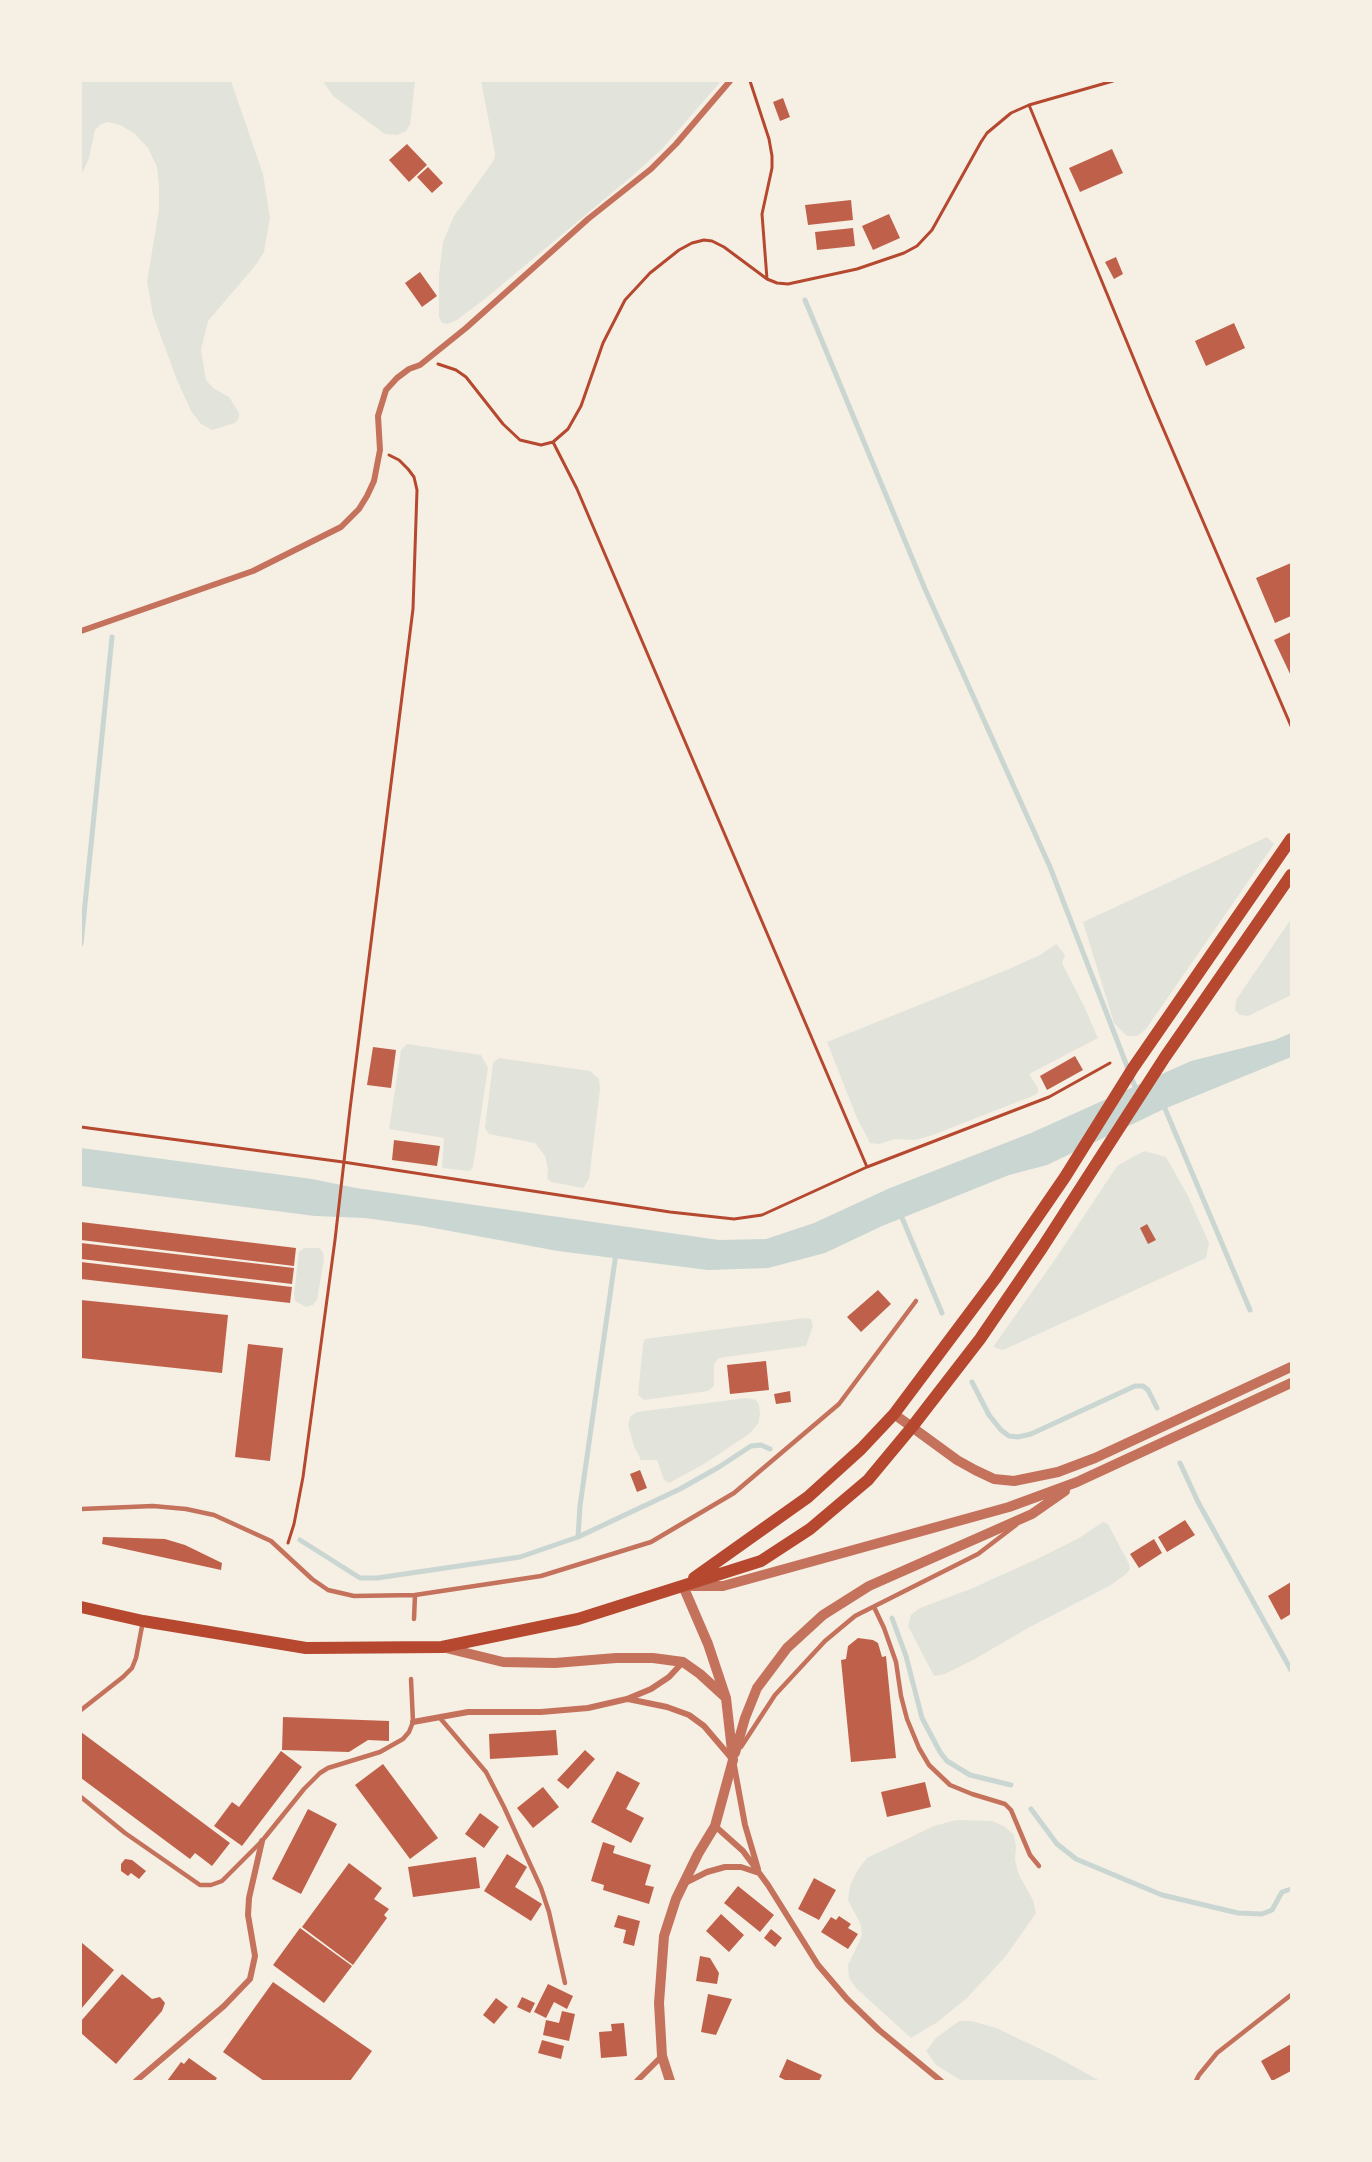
<!DOCTYPE html>
<html>
<head>
<meta charset="utf-8">
<style>
  body { margin:0 }
  #map { position:relative; width:1372px; height:2162px; overflow:hidden; background:#f6efe4; font-family:Commissioner,sans-serif }
  canvas { display:block }
  .frame { position:absolute; inset:0; border:82px solid #f6efe4; pointer-events:none }
</style>
</head>
<body>
<div id="map">
<canvas width="1372" height="2162"></canvas>
<div class="frame"></div>
</div>
<script>
const c = document.querySelector('canvas').getContext('2d');
c.lineJoin = 'round';
function fillPath(path, color) { c.fillStyle = color; c.fill(path, 'evenodd'); }
const toPath = rows => new Path2D(rows.map(r => 'M' + r).join(''));
function strokePath(path, color, width, dash) { c.strokeStyle = color; c.lineWidth = width; c.lineCap = dash ? 'butt' : 'round'; c.setLineDash(dash || []); c.stroke(path); }
fillPath(toPath([
  [81,81,231,81,263,174,270,218,264,252,255,266,208,321,201,350,206,380,213,388,229,397,239,413,239,418,235,423,212,430,201,424,191,411,177,380,153,315,147,282,159,209,159,186,157,167,148,148,135,134,122,126,109,122,101,124,95,130,89,158,81,176],
  [323,81,415,81,410,125,406,131,397,135,385,134,333,96],
  [481,81,721,81,662,149,631,177,486,298,457,320,448,324,442,323,439,317,439,275,443,242,454,216,494,160,495,153],
  [1267,837,1274,844,1146,1029,1137,1036,1127,1036,1114,1023,1083,922],
  [1291,919,1291,995,1248,1016,1240,1015,1235,1010,1236,1000],
  [1056,944,1065,955,1062,963,1085,1008,1098,1038,1029,1074,1038,1088,1038,1092,1035,1095,930,1136,915,1140,895,1139,879,1144,870,1143,857,1118,827,1042,1009,969,1040,955],
  [407,1044,481,1055,488,1068,473,1167,469,1171,442,1168,444,1138,389,1129,401,1050],
  [499,1058,590,1071,599,1079,600,1089,589,1179,583,1188,551,1182,547,1178,548,1169,545,1156,535,1143,489,1134,485,1128,493,1063],
  [1144,1151,1166,1157,1188,1196,1209,1243,1206,1258,1003,1350,993,1347,1056,1258,1117,1166],
  [304,1248,319,1248,323,1252,324,1259,317,1300,313,1305,306,1307,295,1301,294,1294,299,1252],
  [804,1318,811,1319,813,1326,806,1346,719,1358,714,1364,714,1386,708,1391,644,1400,638,1395,643,1344,645,1339],
  [747,1398,756,1400,759,1405,760,1414,758,1424,749,1434,704,1464,669,1483,664,1480,657,1460,641,1460,634,1446,628,1425,630,1417,637,1412],
  [1103,1522,1108,1524,1129,1564,1130,1569,1126,1574,1111,1585,1030,1627,973,1660,945,1674,934,1676,908,1626,911,1615,920,1608,973,1588,1039,1558,1079,1538],
  [956,1820,992,1821,1004,1826,1014,1835,1016,1847,1015,1860,1019,1875,1033,1900,1036,1913,1006,1956,966,1999,936,2023,911,2038,856,1988,849,1978,848,1965,862,1936,861,1925,848,1900,850,1886,857,1871,867,1858,934,1826],
  [959,2021,972,2021,996,2028,1055,2056,1100,2081,962,2081,936,2065,926,2051,936,2038]
]), '#e2e4dc');
fillPath(toPath([
  [1291,1033,1291,1057,1164,1109,1047,1165,1009,1175,882,1226,825,1253,768,1268,708,1270,558,1251,423,1226,365,1218,315,1216,81,1186,81,1148,312,1179,356,1188,719,1240,766,1239,814,1223,890,1188,1031,1133,1191,1061,1275,1040]
]), '#c9d6d2');
strokePath(toPath([
  [805,300,925,589,1050,867,1137,1092],
  [81,944,112,637],
  [1163,1104,1250,1310],
  [900,1213,942,1313],
  [972,1382,989,1415,1001,1430,1009,1436,1018,1437,1031,1434,1135,1386,1143,1386,1148,1390,1157,1408],
  [1180,1463,1198,1502,1291,1670],
  [578,1537,680,1489,719,1467,751,1446,761,1445,770,1449],
  [300,1540,360,1578,377,1578,520,1557,578,1537,580,1506,616,1253],
  [892,1618,906,1656,922,1718,940,1752,947,1761,970,1775,1011,1785],
  [1031,1809,1057,1844,1076,1859,1162,1895,1238,1913,1262,1914,1272,1910,1282,1892,1291,1889]
]), '#c9d6d2', 5);
fillPath(toPath([
  [783,98,790,117,780,121,773,102],
  [407,144,427,165,409,182,389,160],
  [1112,149,1123,173,1080,192,1069,168],
  [428,167,443,183,432,193,417,177],
  [851,200,853,220,808,225,805,205],
  [889,214,900,238,873,250,862,226],
  [853,228,855,246,817,250,815,232],
  [1116,257,1123,274,1114,279,1105,262],
  [420,272,437,296,422,307,405,283],
  [1234,323,1245,348,1206,366,1195,341],
  [1291,563,1291,616,1275,623,1256,578],
  [1291,632,1291,676,1274,640],
  [373,1047,396,1050,391,1088,367,1085],
  [1075,1056,1083,1070,1047,1090,1040,1076],
  [394,1140,440,1146,437,1166,392,1160],
  [81,1222,296,1248,294,1266,81,1240],
  [1147,1224,1156,1240,1148,1244,1140,1228],
  [81,1243,294,1268,292,1284,81,1259],
  [81,1262,292,1287,290,1303,81,1279],
  [878,1290,891,1304,861,1332,847,1317],
  [81,1300,228,1315,222,1373,81,1358],
  [248,1344,283,1348,270,1461,235,1457],
  [766,1361,769,1390,730,1394,727,1365],
  [790,1391,791,1402,776,1404,774,1394],
  [640,1470,647,1488,637,1492,630,1474],
  [1185,1520,1195,1535,1167,1552,1158,1537],
  [103,1537,165,1539,185,1545,222,1563,221,1570,102,1544],
  [1154,1539,1162,1553,1139,1568,1130,1554],
  [1291,1582,1291,1614,1281,1620,1268,1596],
  [858,1638,873,1640,878,1643,882,1657,886,1656,896,1758,851,1762,841,1660,846,1659,848,1646],
  [283,1717,389,1721,389,1741,368,1740,349,1752,282,1750],
  [556,1730,558,1755,490,1759,489,1734],
  [81,1732,230,1843,212,1866,195,1853,190,1859,81,1778],
  [585,1750,595,1759,568,1789,557,1780],
  [281,1751,302,1767,242,1846,214,1826,232,1802,239,1807],
  [383,1764,438,1838,410,1859,355,1785],
  [617,1771,640,1783,626,1809,644,1818,631,1843,591,1822],
  [925,1782,931,1807,887,1817,881,1792],
  [543,1787,559,1807,533,1828,517,1808],
  [308,1809,337,1824,301,1894,272,1879],
  [480,1813,499,1827,484,1848,465,1834],
  [603,1842,615,1846,613,1853,651,1865,645,1885,654,1887,649,1904,603,1890,604,1885,591,1881],
  [507,1854,527,1867,515,1887,542,1904,531,1921,484,1891],
  [476,1857,480,1888,413,1897,408,1867],
  [125,1859,132,1860,146,1871,139,1879,131,1873,128,1876,121,1871,121,1864],
  [349,1863,382,1888,374,1899,389,1909,384,1915,387,1918,353,1965,302,1927],
  [814,1878,836,1890,819,1920,798,1909],
  [738,1886,774,1915,760,1932,724,1903],
  [721,1914,744,1935,729,1952,706,1931],
  [618,1915,640,1921,634,1946,623,1943,626,1930,614,1927],
  [839,1916,851,1924,848,1928,858,1934,848,1949,821,1932,831,1917,836,1920],
  [300,1928,352,1966,324,2003,273,1965],
  [771,1929,782,1938,775,1947,764,1938],
  [81,1942,114,1970,81,2009],
  [700,1956,710,1958,719,1973,717,1984,696,1981],
  [122,1974,152,1999,160,1997,165,2003,162,2011,116,2064,81,2033,81,2021],
  [273,1982,372,2051,350,2081,264,2081,223,2052],
  [548,1984,573,1996,567,2009,554,2002,546,2018,534,2012],
  [708,1994,732,1999,716,2035,701,2032],
  [522,1997,535,2003,530,2013,517,2007],
  [496,1998,508,2007,494,2024,483,2015],
  [562,2011,575,2014,569,2041,543,2035,546,2020,559,2023],
  [624,2023,627,2056,601,2058,599,2032,612,2031,611,2024],
  [542,2040,564,2046,561,2059,538,2053],
  [1291,2044,1291,2071,1272,2081,1261,2061],
  [189,2058,217,2078,215,2081,167,2081,181,2062,184,2064],
  [787,2059,822,2075,819,2081,787,2081,779,2077]
]), '#bf614a');
strokePath(toPath([
  [1113,81,1029,105,1150,398,1291,726],
  [767,279,777,283,788,284,857,269,904,253,917,246,932,230,981,142,987,133,1011,113,1029,105],
  [438,364,456,370,466,377,503,424,520,440,541,445,553,442,568,429,581,406,603,343,625,300,650,273,679,250,692,243,704,240,712,241,724,247,767,279,762,214,772,168,772,156,769,139,750,81],
  [553,442,577,489,867,1167],
  [81,1127,343,1162,670,1212,734,1219,762,1215,867,1167,1049,1097,1110,1063],
  [288,1543,294,1524,303,1477,335,1240,350,1109,413,609,417,490,414,477,408,469,399,460,389,455]
]), '#b5482f', 3);
strokePath(toPath([
  [81,1509,153,1506,186,1509,214,1515,271,1541,312,1579,328,1590,354,1596,415,1595,414,1619],
  [415,1595,541,1576,651,1542,734,1493,839,1404,916,1301],
  [874,1607,884,1628,896,1662,901,1696,907,1719,919,1748,929,1765,950,1785,972,1794,1005,1804,1011,1810,1030,1855,1039,1866],
  [81,1710,123,1677,132,1668,136,1658,143,1621],
  [440,1718,486,1772,504,1807,541,1888,549,1912,565,1983],
  [741,1747,775,1695,825,1641,855,1616,978,1554,1016,1525],
  [81,1797,125,1833,200,1885,211,1885,222,1881,262,1841,304,1789,320,1773,328,1768,380,1752,403,1739,409,1732,413,1722,411,1679],
  [1196,2081,1199,2075,1217,2053,1291,1995]
]), '#c5725c', 4.5);
strokePath(toPath([
  [81,631,253,571,341,527,359,509,367,496,374,481,380,450,378,416,386,390,397,378,409,369,420,365,466,328,588,219,651,169,676,144,730,81],
  [628,1699,667,1707,689,1715,704,1726,733,1760,745,1825,758,1869],
  [413,1722,468,1712,541,1712,588,1708,627,1699,651,1689,669,1677,683,1662],
  [715,1826,743,1851,768,1885,818,1965,847,1999,879,2030,941,2081],
  [687,1882,707,1872,725,1867,741,1867,759,1873],
  [136,2081,224,2006,250,1979,255,1956,248,1915,249,1898,262,1841],
  [637,2081,662,2056]
]), '#c5725c', 6);
strokePath(toPath([
  [894,1414,957,1460,975,1470,994,1479,1014,1481,1058,1472,1095,1458,1291,1367],
  [442,1647,503,1662,555,1663,616,1658,653,1658,683,1662,700,1674,724,1696],
  [735,1753,745,1718,757,1688,787,1648,823,1615,869,1586,1032,1514,1065,1491],
  [670,2081,662,2056,659,2003,664,1936,676,1899,698,1854,715,1826,733,1760,726,1698,708,1644,683,1586,723,1586,1009,1507,1077,1482,1291,1383]
]), '#c5725c', 10);
strokePath(toPath([
  [694,1578,808,1497,861,1449,894,1414,995,1279,1065,1177,1133,1068,1291,839],
  [81,1607,143,1621,306,1648,442,1647,578,1619,761,1561,810,1529,868,1480,912,1427,980,1339,1042,1248,1165,1057,1291,875]
]), '#b5482f', 12);
</script>
</body>
</html>
